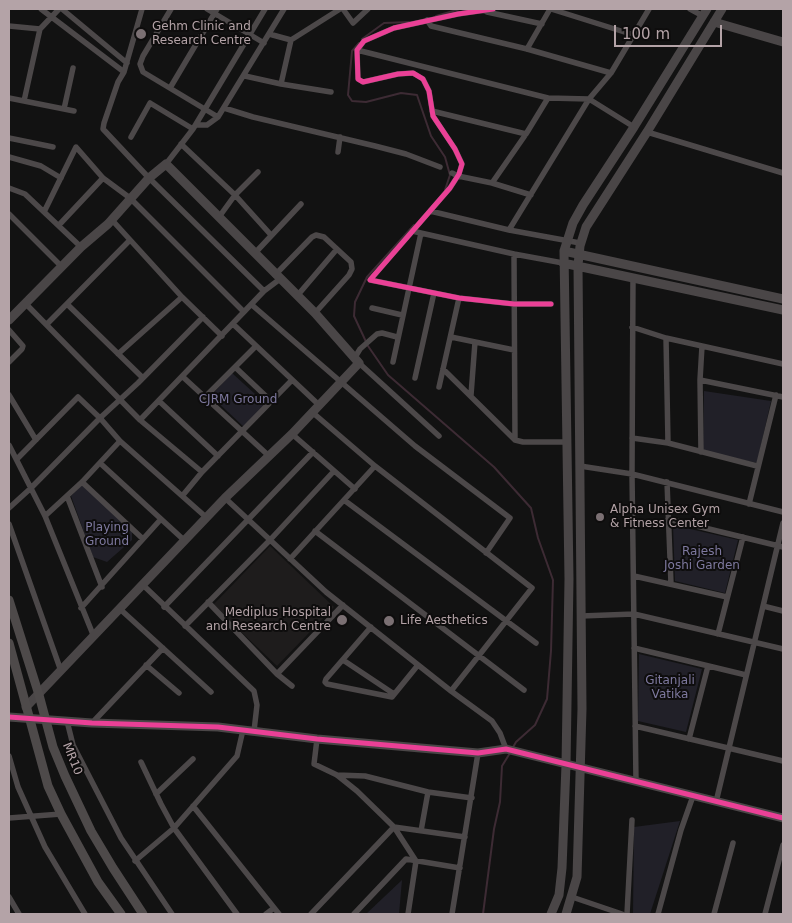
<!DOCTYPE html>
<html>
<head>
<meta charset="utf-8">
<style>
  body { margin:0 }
  #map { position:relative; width:792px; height:923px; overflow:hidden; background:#121212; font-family:"DejaVu Sans",sans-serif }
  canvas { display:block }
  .frame { position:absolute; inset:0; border:10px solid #b4a3a7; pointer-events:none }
  .scale { position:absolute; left:614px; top:25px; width:108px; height:22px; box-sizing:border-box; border:2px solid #b4a3a7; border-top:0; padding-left:6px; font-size:15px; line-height:18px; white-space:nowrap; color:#b4a3a7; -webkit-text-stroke:4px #0e0d0d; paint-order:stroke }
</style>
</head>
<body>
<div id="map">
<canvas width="792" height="923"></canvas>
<div class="frame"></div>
<div class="scale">100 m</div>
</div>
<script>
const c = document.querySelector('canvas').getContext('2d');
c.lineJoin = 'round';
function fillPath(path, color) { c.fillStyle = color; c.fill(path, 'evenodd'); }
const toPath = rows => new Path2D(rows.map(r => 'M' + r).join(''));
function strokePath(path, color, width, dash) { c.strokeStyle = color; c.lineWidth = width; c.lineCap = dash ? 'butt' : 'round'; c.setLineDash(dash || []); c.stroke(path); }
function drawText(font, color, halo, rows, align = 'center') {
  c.font = font + ' "DejaVu Sans",sans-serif'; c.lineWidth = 4; c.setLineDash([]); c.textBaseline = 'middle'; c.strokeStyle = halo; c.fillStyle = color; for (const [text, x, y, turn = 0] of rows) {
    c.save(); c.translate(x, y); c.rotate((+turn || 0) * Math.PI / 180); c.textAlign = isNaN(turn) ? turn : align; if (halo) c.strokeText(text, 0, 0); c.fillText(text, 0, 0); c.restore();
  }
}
fillPath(toPath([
  [270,546,334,607,277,666,213,605]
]), '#1e1c1c');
fillPath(toPath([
  [232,373,266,404,244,427,211,396],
  [704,391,771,401,757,463,703,451],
  [82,485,132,530,132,540,107,562,93,557,71,496],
  [673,525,738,540,725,593,675,581],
  [639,654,702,669,686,732,638,721],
  [680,821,650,914,633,914,634,827],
  [402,880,399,914,366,914]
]), '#212028');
strokePath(toPath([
  [436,16,460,9,470,9],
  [362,39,384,23,409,22],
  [359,43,352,51,348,95,352,101,366,102,401,93,417,95,431,136,445,157,450,175,445,190],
  [414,225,367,277,355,302,354,316,368,346,388,375,494,467,531,508,538,538,553,580,551,651,547,699,535,725,516,742,512,749],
  [483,914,494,829,500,802,502,766,510,753]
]), '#3d2b34', 2);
strokePath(toPath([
  [41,9,124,72],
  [62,9,127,63],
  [142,9,124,72,118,82,104,123,103,129,149,178,264,291],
  [171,9,143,56,140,64,143,72,218,117],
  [207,9,264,43],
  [343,9,353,23,368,9],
  [493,9,458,14,394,28,364,41,357,50,358,79,363,82,398,74,413,73,423,79,429,91,433,116,455,149,462,164,459,174,450,188,370,280,459,298,514,304,551,304],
  [551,9,634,35],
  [690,9,703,16],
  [487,12,542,24],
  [427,20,431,26,527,49,611,73],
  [9,26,40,29,59,9],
  [269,34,291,40],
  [527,49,550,9],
  [357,50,548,98,589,99,634,127],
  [245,76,281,84],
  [170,88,217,9],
  [331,92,281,84,291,40,340,9],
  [9,98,74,111],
  [24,101,40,29],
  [224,108,253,117,375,146,406,154,440,167],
  [64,109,73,68],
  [432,111,526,134],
  [196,125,207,125,218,117,284,9],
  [647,132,783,173],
  [131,137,150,103,193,129,265,9],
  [9,138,53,147],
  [181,144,235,195,271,235],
  [338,152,340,137],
  [9,157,41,166,61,178],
  [166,164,193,129],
  [452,173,458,176,492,183,531,195],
  [492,183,526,134,548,98],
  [9,188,25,194,81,247],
  [430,211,509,230,580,243],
  [44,212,76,147,103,178,130,198,244,312],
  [9,214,62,267],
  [219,217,235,195,258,172],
  [112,220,182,297,222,336],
  [59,225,103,178],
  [509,230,589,99,611,73,649,9],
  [412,231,514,254],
  [255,253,301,204],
  [275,275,312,237,316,235,324,237,351,262,352,269,349,275,315,313],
  [633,277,632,474,636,782],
  [297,296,337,249],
  [25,303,140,420,202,472],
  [67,304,143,378],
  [252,305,415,446,510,518,486,553],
  [372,308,402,315],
  [47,324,129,241],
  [233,324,319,405],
  [632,327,666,338,783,364],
  [9,330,23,346,22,349,9,362],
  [451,337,514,350],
  [666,338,668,443],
  [118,354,182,297],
  [354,359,360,349,377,334,382,333,397,337],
  [393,362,421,233],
  [359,363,439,436],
  [235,367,271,401],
  [443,369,515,440,523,442,567,442],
  [183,377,269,456],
  [415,378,434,293],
  [700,380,783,397],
  [439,387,459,298],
  [9,395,36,440],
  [471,395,475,342],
  [205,397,256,346],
  [159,401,218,456],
  [312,412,375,466,532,588,451,691],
  [140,420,264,291,280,279],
  [292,434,355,489],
  [632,438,668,443,757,466],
  [515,440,514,254,563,263],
  [9,445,45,516,94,637],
  [701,452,700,380,702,346],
  [17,459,78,397,100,418,120,441,207,518],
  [100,463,185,541],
  [580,466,632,474,783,512],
  [82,482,143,539],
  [667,482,671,584],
  [183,495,202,472,292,380],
  [67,496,102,587],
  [225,498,326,592,451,691,492,721,500,733,506,749],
  [344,500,536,643],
  [749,504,776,395],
  [9,508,31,488,100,418,138,383,203,317],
  [45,516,82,482,120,441],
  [668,519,783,547],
  [9,524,61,671],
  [315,531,524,690],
  [290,559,375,466],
  [634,576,727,597],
  [143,585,254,691,257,705,254,731],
  [208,602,277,674,292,686],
  [763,606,783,611],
  [164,607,313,452],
  [81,608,161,519],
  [120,609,211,692],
  [581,616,634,614,783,649],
  [185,626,270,540,334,471],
  [371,627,326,679,325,682,327,684,392,697,418,665],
  [718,634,743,537],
  [634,648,746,675],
  [343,660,394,694],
  [146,665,179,693],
  [277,674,343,605],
  [67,721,73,745,121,838,172,914],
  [92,723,163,648],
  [635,726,783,761],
  [317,739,314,764,337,775,357,791,394,827,416,861,408,914],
  [689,739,708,666],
  [9,756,18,787,45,847,85,914],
  [141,762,161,804,174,828,237,914],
  [337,775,365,776,428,792,472,798],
  [156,794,193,759],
  [716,802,783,523],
  [193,806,279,914],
  [9,818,61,814],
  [394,827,465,837],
  [421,831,428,792],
  [135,861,174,828,237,756,243,730],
  [9,897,19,914],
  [572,897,622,914],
  [266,914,274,908],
  [311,914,394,827],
  [354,914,406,859,460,868],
  [452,914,478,753],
  [627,914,632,820],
  [658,914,681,830,693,796],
  [714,914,733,843],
  [765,914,783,845]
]), '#4c4849', 5.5);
strokePath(toPath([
  [714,22,783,42],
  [564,251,783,299],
  [563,263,783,310],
  [9,320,81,247,108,224,149,178,166,164,315,313,359,363,292,434,225,498,26,707],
  [9,717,92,723,218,727,317,739,478,753,506,749,783,818],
  [551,914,559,895,562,868,566,765,569,579,564,251,573,223,583,205,634,127,707,9],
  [566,914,577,877,582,709,578,265,580,246,586,227,647,132,722,9]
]), '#4a4647', 9);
strokePath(toPath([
  [9,600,39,695,53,747,65,776,91,831,113,868,143,914],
  [9,643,48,786,61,814,98,882,121,914]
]), '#4e4a4a', 9);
strokePath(toPath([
  [493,9,458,14,394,28,364,41,357,50,358,79,363,82,398,74,413,73,423,79,429,91,433,116,455,149,462,164,459,174,450,188,370,280,459,298,514,304,551,304],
  [9,717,92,723,218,727,317,739,478,753,506,749,783,818]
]), '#ea4096', 5);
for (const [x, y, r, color] of [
  [141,34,6,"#7b7073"],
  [600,517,5,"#7b7073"],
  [342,620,6,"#7b7073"],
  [389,621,6,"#7b7073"]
]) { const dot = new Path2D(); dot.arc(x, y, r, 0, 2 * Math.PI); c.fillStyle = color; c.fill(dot); strokePath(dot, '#0e0d0d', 2); }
drawText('12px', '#b4a3a7', '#0e0d0d', [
  ["Gehm Clinic and",152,27],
  ["Research Centre",152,41],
  ["Alpha Unisex Gym",610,510],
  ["& Fitness Center",610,524],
  ["Mediplus Hospital",331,613,"right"],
  ["and Research Centre",331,627,"right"],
  ["Life Aesthetics",400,621]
], 'left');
drawText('12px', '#7e799f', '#0e0d0d', [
  ["CJRM Ground",238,400],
  ["Playing",107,528],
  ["Ground",107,542],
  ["Rajesh",702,552],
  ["Joshi Garden",702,566],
  ["Gitanjali",670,681],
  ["Vatika",670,695]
]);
drawText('12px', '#b4a3a7', '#0e0d0d', [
  ["MR10",72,759,68]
]);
</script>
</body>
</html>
